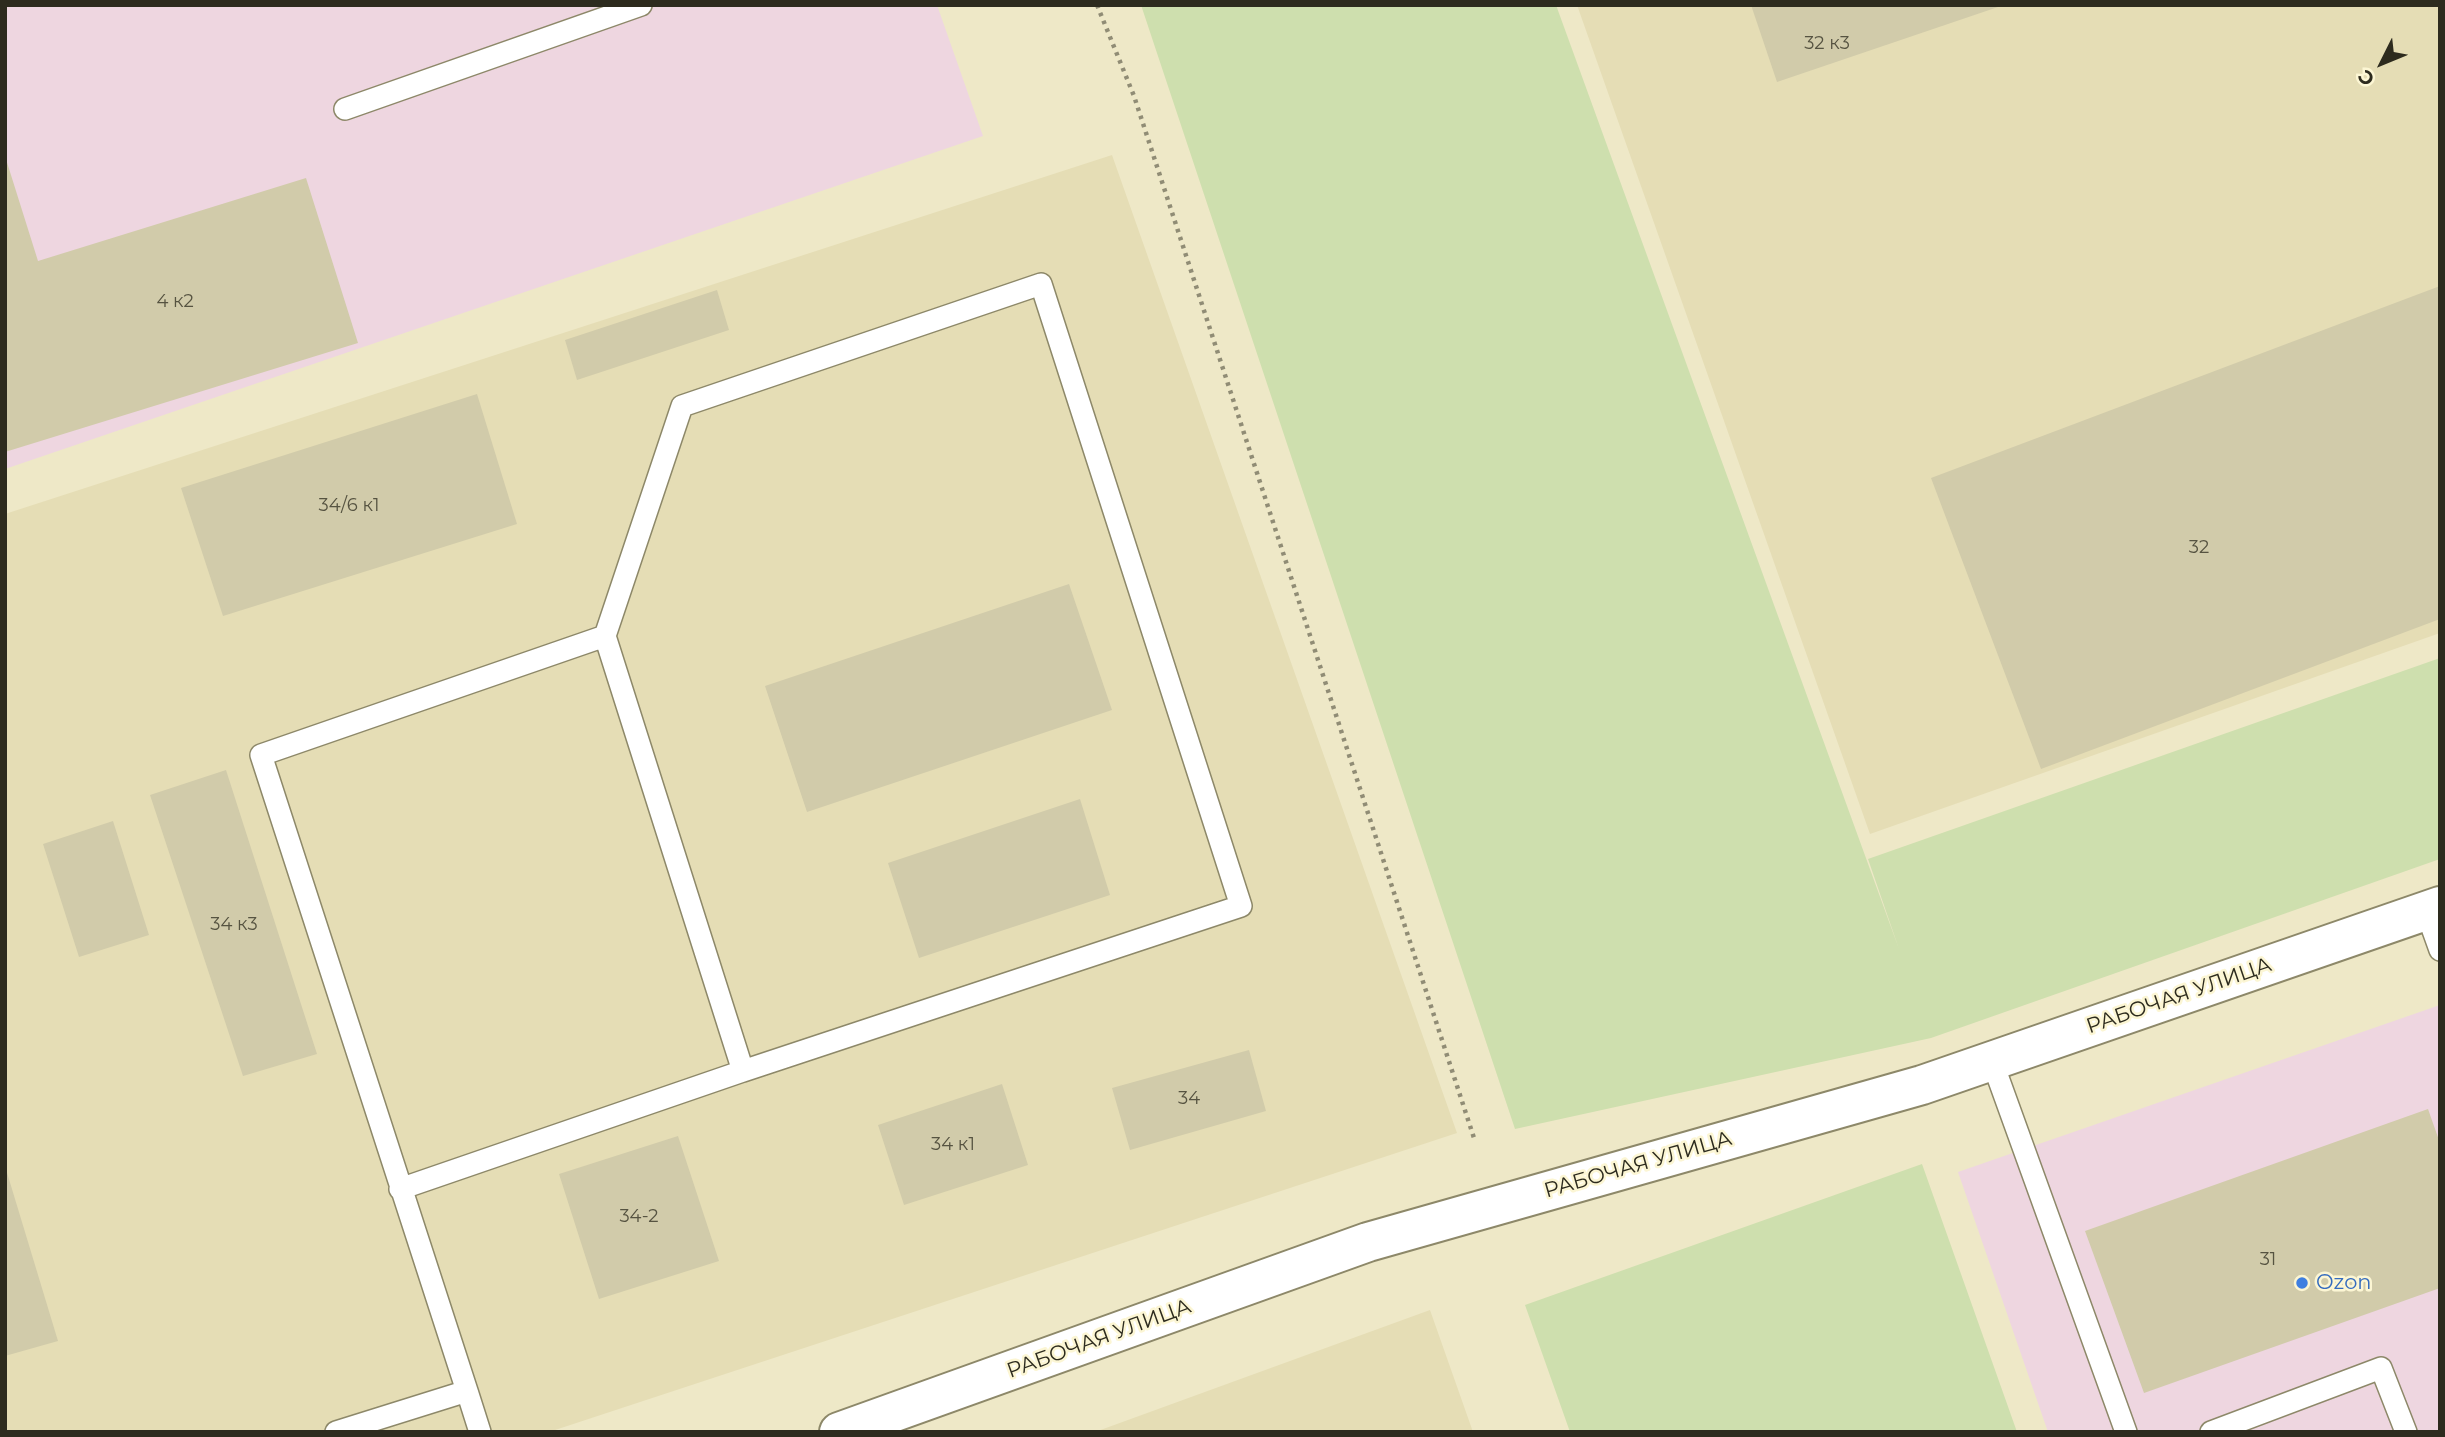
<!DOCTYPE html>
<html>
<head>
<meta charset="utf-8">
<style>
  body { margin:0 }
  #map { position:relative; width:2445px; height:1437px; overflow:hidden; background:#eee8c7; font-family:Montserrat,sans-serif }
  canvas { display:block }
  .frame { position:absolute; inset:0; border:7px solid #2d2b1e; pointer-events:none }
  .north { position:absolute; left:2347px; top:28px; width:70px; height:70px; -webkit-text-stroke:5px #fcf6d4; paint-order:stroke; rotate:227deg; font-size:19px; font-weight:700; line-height:28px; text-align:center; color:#2d2b1e }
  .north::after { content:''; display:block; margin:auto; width:24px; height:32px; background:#2d2b1e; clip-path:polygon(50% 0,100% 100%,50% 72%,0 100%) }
</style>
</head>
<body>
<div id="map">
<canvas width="2445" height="1437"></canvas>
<div class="frame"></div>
<div class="north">С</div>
</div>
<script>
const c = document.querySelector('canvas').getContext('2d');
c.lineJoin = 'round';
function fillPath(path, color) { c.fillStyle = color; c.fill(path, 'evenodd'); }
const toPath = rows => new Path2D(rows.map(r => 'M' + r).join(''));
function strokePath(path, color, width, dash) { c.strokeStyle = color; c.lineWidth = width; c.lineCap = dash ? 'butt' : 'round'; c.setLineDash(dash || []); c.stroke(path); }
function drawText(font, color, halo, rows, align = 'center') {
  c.font = font + ' Montserrat,sans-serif'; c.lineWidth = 5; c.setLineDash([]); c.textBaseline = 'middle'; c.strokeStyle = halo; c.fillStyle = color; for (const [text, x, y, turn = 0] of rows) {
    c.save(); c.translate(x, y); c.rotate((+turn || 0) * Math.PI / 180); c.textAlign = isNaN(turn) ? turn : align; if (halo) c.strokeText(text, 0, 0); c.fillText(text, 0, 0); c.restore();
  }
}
fillPath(toPath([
  [5,5,937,5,983,136,5,469],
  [2440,1005,2440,1432,2048,1432,1958,1172]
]), '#eed6e0');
fillPath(toPath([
  [1577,5,2440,5,2440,633,1870,834],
  [1112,155,1457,1133,549,1432,5,1432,5,514],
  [1430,1310,1473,1432,1095,1432]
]), '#e5ddb5');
fillPath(toPath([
  [1141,5,1556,5,1899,949,1868,859,2440,658,2440,859,1931,1038,1515,1129],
  [1922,1164,2017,1432,1570,1432,1525,1305]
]), '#cedfae');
fillPath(toPath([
  [1751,5,2001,5,2001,6,1777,82],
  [5,156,38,261,306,178,358,343,5,452],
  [2440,286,2440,619,2041,769,1931,478],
  [717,290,729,330,577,380,565,340],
  [477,394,517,524,223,616,181,488],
  [1069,584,1112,710,807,812,765,686],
  [226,770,317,1054,243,1076,150,795],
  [1080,799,1110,895,919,958,888,863],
  [113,821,149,935,79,957,43,844],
  [1249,1050,1266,1111,1130,1150,1112,1088],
  [1002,1084,1028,1165,904,1205,878,1125],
  [2428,1109,2440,1143,2440,1288,2144,1393,2085,1231],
  [678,1136,719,1261,599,1299,559,1174],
  [5,1166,58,1341,5,1356]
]), '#d1cbaa');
const service = toPath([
  [345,109,641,5],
  [2426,911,2440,950],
  [1992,1061,2126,1432],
  [400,1189,743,1071,605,636],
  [467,1391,261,755,605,636,682,406,1041,284,1241,906,743,1071],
  [336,1432,467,1391,480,1432],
  [2211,1432,2381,1368,2406,1432]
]);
const secondary = toPath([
  [839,1432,1368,1242,1922,1085,2440,906]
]);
strokePath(service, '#8d8869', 24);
strokePath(secondary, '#8d8869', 42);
strokePath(toPath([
  [1097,5,1134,96,1474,1138]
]), '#908c75', 4.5, [3.5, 5]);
strokePath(service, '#fff', 21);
strokePath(secondary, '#fff', 38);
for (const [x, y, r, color] of [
  [2302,1283,7,"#3f7fe0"]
]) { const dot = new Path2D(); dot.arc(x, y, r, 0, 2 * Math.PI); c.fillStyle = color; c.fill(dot); strokePath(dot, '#fcf6d4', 2.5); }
drawText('18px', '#565341', null, [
  ["32 к3",1827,44],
  ["4 к2",175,302],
  ["34/6 к1",349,506],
  ["32",2199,548],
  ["34 к3",234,925],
  ["34",1189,1099],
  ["34 к1",953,1145],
  ["34-2",639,1217],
  ["31",2268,1260]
]);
drawText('21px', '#2d2b1e', '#fcf6d4', [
  ["РАБОЧАЯ УЛИЦА",2179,996,-19],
  ["РАБОЧАЯ УЛИЦА",1638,1165,-16],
  ["РАБОЧАЯ УЛИЦА",1099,1339,-20]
]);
drawText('21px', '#366cbe', '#fcf6d4', [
  ["Ozon",2316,1283]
], 'left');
</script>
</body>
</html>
